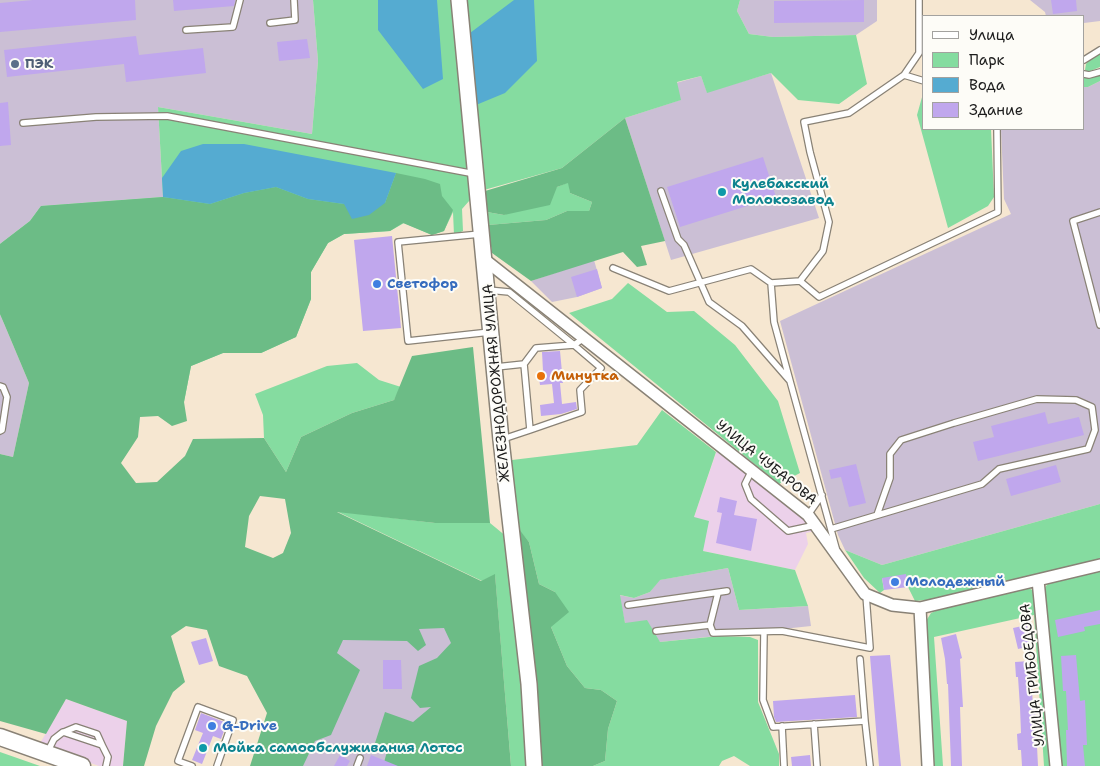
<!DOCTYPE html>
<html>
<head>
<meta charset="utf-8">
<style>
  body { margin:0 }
  #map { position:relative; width:1100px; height:766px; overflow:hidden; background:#f6e7d1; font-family:"Shantell Sans",sans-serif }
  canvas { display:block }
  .legend { position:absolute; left:922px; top:15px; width:162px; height:115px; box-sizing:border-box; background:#fdfcf7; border:1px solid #a3a29f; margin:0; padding:6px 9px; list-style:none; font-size:15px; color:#1c1c1c }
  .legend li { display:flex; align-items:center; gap:10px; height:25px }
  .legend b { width:25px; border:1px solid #a3a29f }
</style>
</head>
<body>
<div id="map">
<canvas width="1100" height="766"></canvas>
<ul class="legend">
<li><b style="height:6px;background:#fff"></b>Улица</li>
<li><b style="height:14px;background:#85dca0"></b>Парк</li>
<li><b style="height:14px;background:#55abd1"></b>Вода</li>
<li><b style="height:14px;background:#c0a7ed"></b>Здание</li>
</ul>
</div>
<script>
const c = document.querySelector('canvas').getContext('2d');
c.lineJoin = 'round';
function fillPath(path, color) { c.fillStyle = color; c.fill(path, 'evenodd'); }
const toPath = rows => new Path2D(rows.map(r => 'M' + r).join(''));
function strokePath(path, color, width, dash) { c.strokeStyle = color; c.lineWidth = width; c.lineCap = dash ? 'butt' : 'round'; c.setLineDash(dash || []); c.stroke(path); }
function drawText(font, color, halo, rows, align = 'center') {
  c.font = font + ' "Shantell Sans",sans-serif'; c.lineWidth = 4; c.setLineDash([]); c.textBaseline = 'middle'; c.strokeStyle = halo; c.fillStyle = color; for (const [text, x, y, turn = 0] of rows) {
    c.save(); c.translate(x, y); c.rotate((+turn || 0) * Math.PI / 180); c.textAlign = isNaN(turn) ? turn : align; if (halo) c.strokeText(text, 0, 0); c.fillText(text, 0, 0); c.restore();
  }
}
fillPath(toPath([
  [719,444,819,530,806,533,808,544,795,570,703,551,694,517],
  [66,699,127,721,123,766,99,766,39,745]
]), '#ecd1ea');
fillPath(toPath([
  [0,0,313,0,318,61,312,134,158,107,163,197,41,206,30,221,0,244],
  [740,0,877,0,877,21,856,35,773,37,749,34,737,11],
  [1030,0,1100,0,1100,21,1084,23,1084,16,1046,16,1045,12],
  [771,73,819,218,671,260,625,118,680,100,676,83,701,76,707,92],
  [1100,81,1100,504,882,565,845,550,838,535,780,321,1011,214,1004,199,1001,129,1084,129,1084,87,1088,87],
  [594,260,602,288,577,297,552,302,531,281],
  [0,314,29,383,13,457,0,454],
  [311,561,486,606,497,766,269,766],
  [728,568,739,610,808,606,811,626,660,642,625,623,619,595,634,598,650,592,659,580]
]), '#cbbfd5');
fillPath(toPath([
  [313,0,740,0,737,11,749,34,773,37,856,35,867,84,839,104,798,100,771,73,707,93,701,76,677,82,681,100,625,118,562,168,477,192,462,209,463,231,454,235,453,212,444,231,432,235,404,223,390,231,344,234,328,243,311,272,311,299,296,337,261,353,223,353,191,366,184,402,9,333,0,314,0,244,30,221,41,206,163,197,158,107,312,134,318,61],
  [1100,54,1100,67,1088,72,1085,70,1086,64,1092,57],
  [1100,75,1100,81,1088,87,1084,87,1084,78],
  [924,90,924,129,991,129,994,197,988,206,948,228,917,115],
  [569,182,570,193,592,202,589,211,567,211,546,220,488,225,487,212,504,215,557,187],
  [628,283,667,312,694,311,735,345,778,401,800,473,779,484,569,313,612,299],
  [357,363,379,380,401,387,394,400,352,413,301,437,286,472,264,438,263,415,255,394,327,366],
  [662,410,716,452,694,517,709,521,703,551,795,570,808,606,739,610,728,568,660,580,650,592,634,598,620,595,625,623,647,620,660,642,719,636,750,637,758,640,758,702,779,754,779,766,750,766,734,756,722,761,719,766,593,766,605,761,608,729,617,701,601,690,585,688,567,666,551,627,555,592,539,584,529,542,519,530,542,766,540,766,510,463,512,460,637,445],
  [1100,504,1100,559,1038,576,936,599,915,601,908,587,882,578,884,590,880,593,864,578,845,550,882,565],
  [336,511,435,523,490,523,507,537,531,766,511,766,495,575,482,581],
  [1100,569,1100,766,1060,766,1044,589,1049,582],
  [1029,588,1035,592,1053,766,1044,766,1034,615,934,637,943,766,932,766,926,621,931,613,940,609],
  [0,752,40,766,0,766]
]), '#85dca0');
fillPath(toPath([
  [625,118,665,241,641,246,647,265,637,267,623,252,531,281,492,253,488,225,546,220,567,211,589,211,592,202,570,193,568,183,557,187,550,205,504,215,487,212,485,191,562,168],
  [396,173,425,179,440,184,442,196,453,210,444,231,432,235,403,223,390,231,344,234,328,243,311,272,311,299,296,337,261,353,223,353,191,366,184,402,187,421,172,426,158,416,140,417,138,437,121,463,136,483,157,482,185,456,193,439,264,438,286,472,301,437,352,413,394,400,412,356,473,347,490,523,435,523,337,512,481,581,495,574,511,766,383,766,388,748,375,743,385,712,413,722,431,707,420,708,411,698,419,666,437,658,451,643,444,628,419,629,426,645,418,651,407,641,343,640,337,653,360,670,331,735,315,741,303,766,250,766,267,713,247,676,219,666,207,630,186,626,171,636,185,682,173,692,156,726,144,766,123,766,127,721,66,699,46,734,0,721,0,454,13,457,29,383,0,314,0,244,30,221,41,206,163,197,210,204,244,193,276,187,308,199,344,204,385,203],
  [260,496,285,499,291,533,283,553,273,558,245,547,249,516],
  [519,529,529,542,539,584,555,592,569,612,551,627,567,666,585,688,601,690,617,701,608,729,605,761,593,766,542,766]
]), '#6cbc86');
fillPath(toPath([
  [378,0,437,0,443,79,423,89,378,30],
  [514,0,534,0,537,61,505,93,476,105,470,33],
  [203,144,244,144,396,173,385,203,369,215,352,219,344,204,308,199,276,187,244,193,210,204,163,197,162,178,181,151]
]), '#55abd1');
fillPath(toPath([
  [33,0,135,0,136,20,0,32,0,3],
  [173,0,235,0,234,6,174,11],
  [864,0,864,22,774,23,774,1],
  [1051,0,1076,0,1077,11,1053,14],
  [136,36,139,55,203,48,206,73,126,82,124,64,7,77,4,50],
  [307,39,310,58,279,61,277,42],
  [8,102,11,145,0,146,0,103],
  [763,157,776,197,680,227,667,187],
  [392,236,401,328,363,331,354,240],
  [597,269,602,288,577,297,571,277],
  [560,351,563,383,560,383,562,404,576,402,577,409,561,414,541,416,540,405,554,403,552,384,540,385,538,371,543,371,542,352],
  [1045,412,1048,424,1079,417,1084,435,978,461,973,442,994,437,991,426],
  [856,464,866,503,849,507,841,477,831,479,829,470],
  [1056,465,1061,482,1011,496,1006,479],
  [720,497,737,501,734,515,757,519,751,551,716,543,722,513,717,512],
  [906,574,908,587,884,590,882,578],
  [1100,610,1100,624,1084,627,1085,631,1058,637,1055,620],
  [1027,625,1031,646,1018,649,1013,628],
  [956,634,962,658,960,659,963,707,960,707,962,766,951,766,948,684,947,684,945,659,941,638],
  [206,638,213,661,199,665,191,642],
  [890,655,901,766,879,766,870,656],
  [1076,655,1080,701,1085,700,1087,745,1083,745,1085,766,1067,766,1066,730,1068,730,1066,691,1063,691,1061,656],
  [383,660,401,660,402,689,383,689],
  [1030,661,1033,706,1035,706,1038,766,1022,766,1021,750,1018,750,1017,734,1021,733,1020,707,1018,677,1016,677,1015,662],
  [855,695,857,717,776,722,774,717,773,701],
  [201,713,227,723,221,739,213,736,202,764,192,760,203,733,195,730],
  [340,755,350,761,347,766,334,766],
  [371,755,398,766,367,766],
  [810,755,811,766,792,766,791,757]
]), '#c0a7ed');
const service = toPath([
  [270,23,295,20,294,0],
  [186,30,233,27,240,0],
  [1084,60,1100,50],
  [1084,74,1089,75,1100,72],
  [904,75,924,81],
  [23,123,96,117,167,116,475,174],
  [661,191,678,239,684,245,709,302,742,326,790,381,836,548],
  [1100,212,1073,221,1100,325],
  [480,234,398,242,408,341,490,332],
  [613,268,669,291,751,269,771,283],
  [800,281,823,251,829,222,810,152,804,122,849,113,904,75,919,53,919,0],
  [488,290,509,292,574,345,584,338],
  [496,367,524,364],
  [790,381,774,322,771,283,800,281,819,297,998,212,997,129],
  [0,386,3,387,7,397,2,430,0,431],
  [503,439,530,430,524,364,536,348,574,345,601,368,580,390,582,412,530,430],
  [752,470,745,484,751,499,788,531,816,525],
  [808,515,822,495],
  [831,529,982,484,999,469,1088,449,1095,430,1092,407,1076,400,1037,399,954,423,901,440,890,454,890,478,877,515],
  [718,593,710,625,713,633,782,631,870,648,866,595],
  [628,605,727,591],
  [656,631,710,625],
  [764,632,763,700,773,727,865,721,870,766],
  [860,659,865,721],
  [814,724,817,766],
  [782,726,784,766],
  [64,732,76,727,97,734,102,745],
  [48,751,54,739,63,732,102,745,108,757,106,766],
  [192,766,178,761,198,707,233,720,217,766],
  [357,766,360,758]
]);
const minor = toPath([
  [485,260,808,515,865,594,892,605,920,608,1100,565],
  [1038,580,1056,766],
  [920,608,928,766]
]);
const tertiary = toPath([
  [459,0,501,440,529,684,534,766]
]);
const secondary = toPath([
  [0,737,82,766]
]);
strokePath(service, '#898276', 8);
strokePath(minor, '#898276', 14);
strokePath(tertiary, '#898276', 18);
strokePath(secondary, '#898276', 19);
strokePath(service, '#fff', 5.5);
strokePath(minor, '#fff', 11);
strokePath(tertiary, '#fff', 15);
strokePath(secondary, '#fff', 16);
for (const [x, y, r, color] of [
  [15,64,5,"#5c6f8a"],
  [722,192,5,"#0f9aa8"],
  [377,284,5,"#3f7fe0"],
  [541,376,5,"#e8710a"],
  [895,582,5,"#3f7fe0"],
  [212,726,5,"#3f7fe0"],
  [203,748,5,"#0f9aa8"]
]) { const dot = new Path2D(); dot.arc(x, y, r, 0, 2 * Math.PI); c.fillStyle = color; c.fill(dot); strokePath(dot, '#fdfcf7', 2); }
drawText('bold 14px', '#4e5e75', '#fdfcf7', [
  ["ПЭК",25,64]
], 'left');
drawText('bold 14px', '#0d838f', '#fdfcf7', [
  ["Кулебакский",732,184],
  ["Молокозавод",732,200],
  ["Мойка самообслуживания Лотос",213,748]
], 'left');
drawText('bold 14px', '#366cbe', '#fdfcf7', [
  ["Светофор",387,284],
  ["Молодежный",905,582],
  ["G-Drive",222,726]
], 'left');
drawText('bold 14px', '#c56008', '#fdfcf7', [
  ["Минутка",551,376]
], 'left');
drawText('14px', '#1c1c1c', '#fdfcf7', [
  ["ЖЕЛЕЗНОДОРОЖНАЯ УЛИЦА",497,383,-95],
  ["УЛИЦА ЧУБАРОВА",766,463,39],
  ["УЛИЦА ГРИБОЕДОВА",1033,675,-96]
]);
</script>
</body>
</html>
